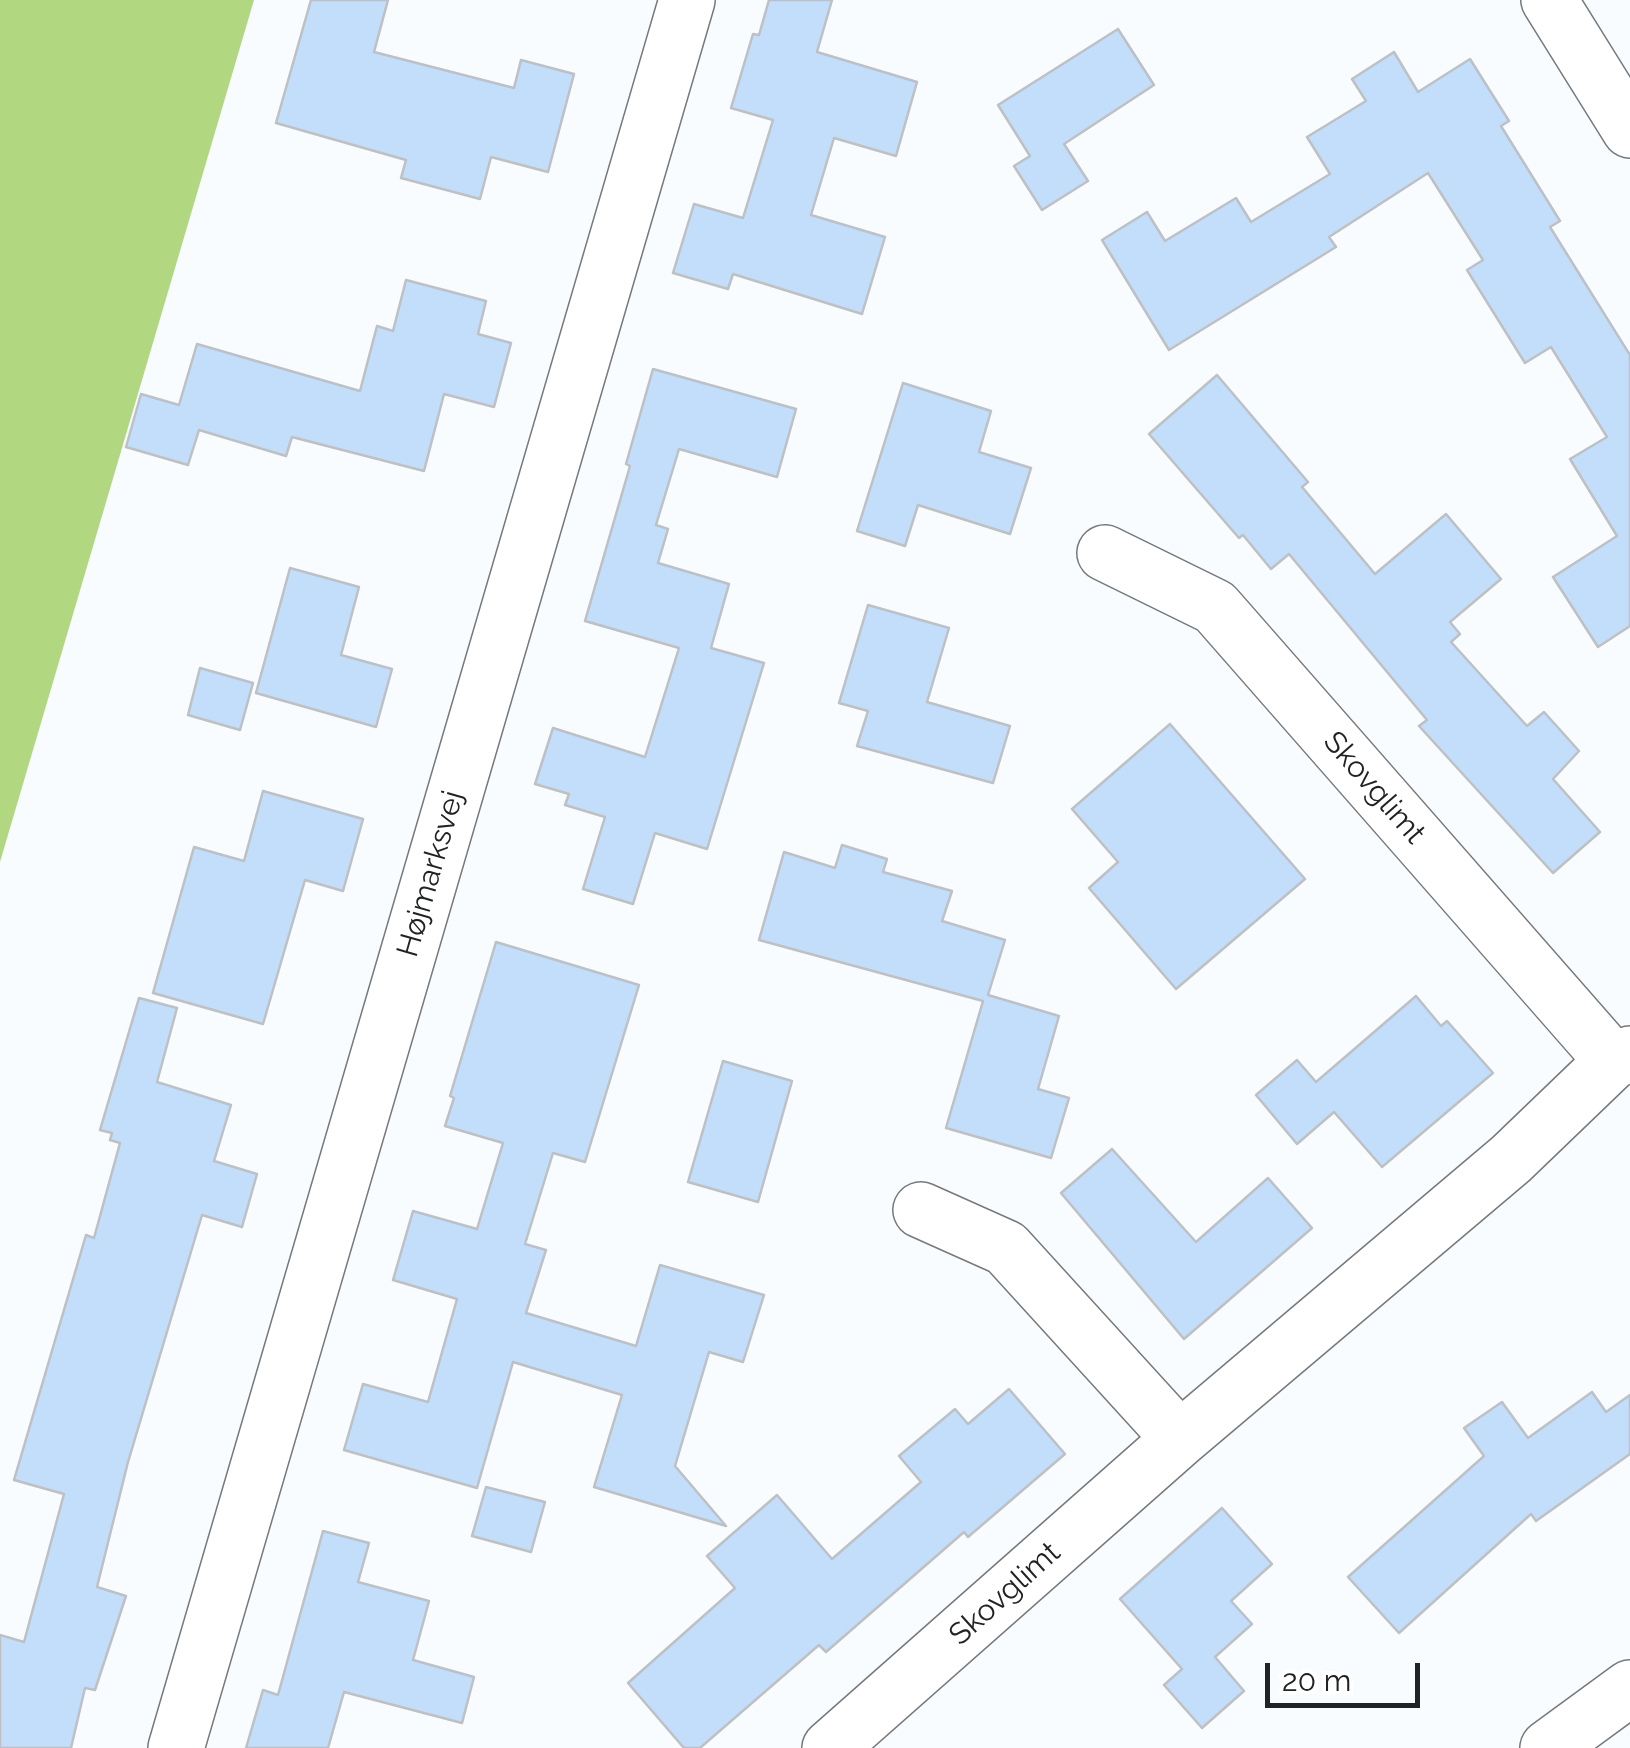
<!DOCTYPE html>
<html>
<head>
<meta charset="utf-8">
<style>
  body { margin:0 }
  #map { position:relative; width:1630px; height:1748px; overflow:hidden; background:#f9fcff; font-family:Raleway,sans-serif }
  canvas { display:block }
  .scale { position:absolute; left:1265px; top:1663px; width:155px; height:45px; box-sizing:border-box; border:5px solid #202223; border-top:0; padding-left:12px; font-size:30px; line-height:35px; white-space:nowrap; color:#202223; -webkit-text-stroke:8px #fff; paint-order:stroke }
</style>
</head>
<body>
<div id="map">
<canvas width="1630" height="1748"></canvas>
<div class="scale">20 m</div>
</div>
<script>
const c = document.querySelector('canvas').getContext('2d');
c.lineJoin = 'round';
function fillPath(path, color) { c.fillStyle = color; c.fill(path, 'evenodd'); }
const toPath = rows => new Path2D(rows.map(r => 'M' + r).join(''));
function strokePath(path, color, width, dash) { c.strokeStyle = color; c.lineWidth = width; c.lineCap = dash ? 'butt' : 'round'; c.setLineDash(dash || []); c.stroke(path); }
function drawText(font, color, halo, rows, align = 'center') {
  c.font = font + ' Raleway,sans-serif'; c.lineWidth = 10; c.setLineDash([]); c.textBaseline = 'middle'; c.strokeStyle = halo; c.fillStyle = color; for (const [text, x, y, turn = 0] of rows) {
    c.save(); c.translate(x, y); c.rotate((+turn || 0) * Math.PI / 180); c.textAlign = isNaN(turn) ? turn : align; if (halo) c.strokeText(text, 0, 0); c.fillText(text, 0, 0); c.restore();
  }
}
fillPath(toPath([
  [0,0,254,0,0,862]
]), '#b1d881');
const building = toPath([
  [311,0,388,0,374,52,514,88,521,60,574,74,548,172,491,157,480,199,401,178,406,160,276,123,311,0],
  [769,0,832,0,817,52,917,82,896,156,834,138,811,215,885,237,862,314,733,274,728,289,673,273,694,204,743,218,773,120,731,108,753,34,759,35,769,0],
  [1118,29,1154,85,1064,144,1088,181,1042,210,1014,166,1030,156,998,105,1118,29],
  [1394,52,1418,92,1470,59,1509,121,1501,126,1560,221,1550,227,1630,355,1630,626,1598,647,1553,577,1617,536,1570,459,1607,437,1551,347,1525,363,1467,270,1483,260,1428,173,1329,237,1336,247,1169,350,1102,240,1147,212,1165,241,1236,198,1251,222,1330,174,1307,137,1366,101,1352,79,1394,52],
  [406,280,486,301,478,334,511,343,494,407,444,394,424,471,292,437,286,456,199,430,188,465,126,447,141,394,179,405,197,344,360,391,377,326,393,331,406,280],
  [653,369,796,409,777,477,679,449,656,525,668,529,658,563,729,584,711,648,764,663,707,849,655,833,633,904,583,889,605,817,565,805,569,794,535,784,553,728,645,757,679,648,585,621,630,466,626,464,653,369],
  [1217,375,1308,482,1302,487,1375,574,1446,514,1501,579,1450,622,1460,634,1451,642,1527,726,1544,712,1579,751,1553,779,1600,832,1553,873,1419,726,1427,720,1289,554,1271,569,1243,535,1239,538,1149,434,1217,375],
  [903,383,991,411,979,452,1031,468,1010,534,918,505,905,546,857,531,903,383],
  [290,568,359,587,341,655,392,669,376,727,256,693,290,568],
  [868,605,949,628,927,702,1010,726,993,783,857,746,868,711,839,703,868,605],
  [200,668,253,683,240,730,188,715,200,668],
  [1170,724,1305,879,1176,989,1089,888,1118,862,1072,809,1170,724],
  [263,791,363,819,343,891,305,880,263,1024,153,993,194,847,244,861,263,791],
  [842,845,887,859,883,872,952,891,942,921,1005,940,988,995,1059,1016,1038,1089,1069,1098,1051,1158,946,1128,983,1001,759,940,784,852,835,868,842,845],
  [496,942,639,985,585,1162,553,1153,525,1244,546,1250,526,1313,636,1346,660,1265,764,1295,743,1362,709,1352,675,1466,726,1526,594,1487,622,1395,513,1362,477,1488,344,1450,363,1384,428,1402,457,1299,393,1280,413,1211,477,1229,503,1143,445,1126,454,1098,450,1096,496,942],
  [1416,996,1441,1026,1447,1021,1493,1073,1382,1167,1334,1112,1297,1144,1256,1095,1297,1060,1316,1082,1416,996],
  [139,998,177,1008,157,1082,231,1105,214,1161,257,1174,242,1227,202,1215,128,1462,97,1587,126,1596,95,1690,85,1688,71,1748,0,1748,0,1635,24,1642,64,1494,14,1480,86,1235,94,1238,120,1143,110,1140,112,1133,100,1130,139,998],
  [723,1061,792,1081,758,1202,688,1182,723,1061],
  [1112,1149,1196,1242,1268,1178,1312,1228,1184,1339,1061,1193,1112,1149],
  [1009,1389,1065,1454,968,1537,964,1532,826,1652,819,1645,700,1748,684,1748,628,1683,735,1588,707,1556,777,1495,832,1559,921,1482,899,1456,955,1409,968,1424,1009,1389],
  [1592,1392,1606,1412,1630,1395,1630,1454,1536,1521,1531,1514,1399,1633,1348,1577,1484,1456,1464,1428,1502,1402,1528,1438,1592,1392],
  [486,1487,545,1502,531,1552,472,1536,486,1487],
  [1222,1508,1272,1564,1231,1601,1252,1624,1215,1657,1244,1691,1202,1728,1164,1685,1182,1669,1120,1599,1222,1508],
  [323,1531,369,1543,358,1582,429,1601,413,1660,474,1677,462,1723,344,1692,328,1748,246,1748,263,1690,278,1695,323,1531]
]);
fillPath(building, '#c3defb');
strokePath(building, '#bdc0c4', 2.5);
const street = toPath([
  [1549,0,1630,130],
  [1105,553,1215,607,1613,1061],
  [921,1210,1006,1248,1180,1439],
  [176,1748,687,0],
  [830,1748,1180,1439,1511,1159,1613,1061,1630,1054]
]);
const secondary = toPath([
  [1548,1748,1630,1688]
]);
strokePath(street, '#76797c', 58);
strokePath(secondary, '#76797c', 58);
strokePath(street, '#fff', 55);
strokePath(secondary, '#fff', 55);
drawText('30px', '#202223', '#fff', [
  ["Skovglimt",1374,788,49],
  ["Højmarksvej",431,874,-74],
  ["Skovglimt",1005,1594,-42]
]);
</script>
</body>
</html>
